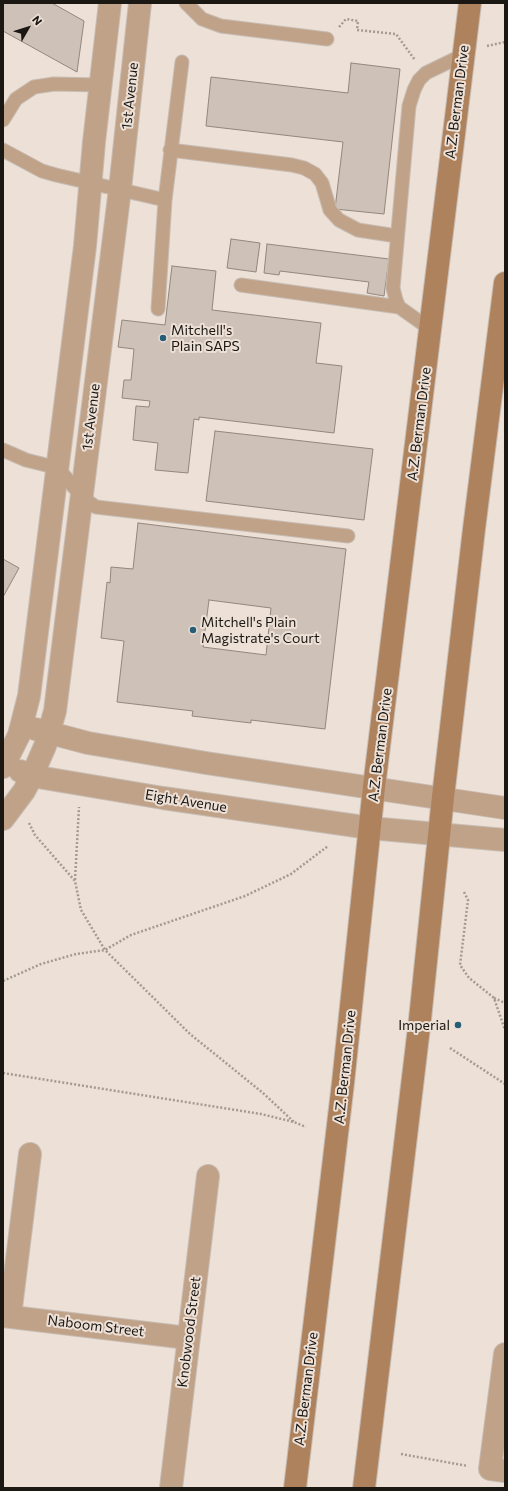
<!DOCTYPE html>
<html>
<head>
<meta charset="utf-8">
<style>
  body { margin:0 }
  #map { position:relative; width:508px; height:1491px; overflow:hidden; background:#ede0d6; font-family:Commissioner,sans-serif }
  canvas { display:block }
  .frame { position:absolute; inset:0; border:4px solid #1b1713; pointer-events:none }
  .north { position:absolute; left:8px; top:8px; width:40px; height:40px; -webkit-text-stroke:3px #ede0d6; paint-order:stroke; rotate:51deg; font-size:11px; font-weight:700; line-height:16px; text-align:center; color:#1b1713 }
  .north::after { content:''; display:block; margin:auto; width:14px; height:18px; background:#1b1713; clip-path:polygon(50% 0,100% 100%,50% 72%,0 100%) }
</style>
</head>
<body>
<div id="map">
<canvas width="508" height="1491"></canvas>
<div class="frame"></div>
<div class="north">N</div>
</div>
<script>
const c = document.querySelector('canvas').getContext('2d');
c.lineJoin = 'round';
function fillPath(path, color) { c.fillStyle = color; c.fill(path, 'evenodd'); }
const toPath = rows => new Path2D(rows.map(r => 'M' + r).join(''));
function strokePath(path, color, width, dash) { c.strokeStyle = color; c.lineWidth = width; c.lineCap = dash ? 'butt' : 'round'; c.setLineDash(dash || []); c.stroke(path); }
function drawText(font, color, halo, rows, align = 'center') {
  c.font = font + ' Commissioner,sans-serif'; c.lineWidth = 4; c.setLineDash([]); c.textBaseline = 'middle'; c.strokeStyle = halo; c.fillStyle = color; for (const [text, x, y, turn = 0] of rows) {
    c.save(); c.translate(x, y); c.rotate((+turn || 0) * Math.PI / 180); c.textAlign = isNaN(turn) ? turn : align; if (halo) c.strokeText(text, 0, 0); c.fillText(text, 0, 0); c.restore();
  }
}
const building = toPath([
  [3,3,52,3,84,21,77,72,3,31,3,3],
  [351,63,400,69,384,214,335,209,343,142,206,126,211,77,348,93,351,63],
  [231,239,260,243,256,272,227,268,231,239],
  [267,244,389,259,384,296,367,293,369,282,280,271,279,275,264,273,267,244],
  [172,266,216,271,212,310,321,323,316,363,342,366,334,433,199,417,199,420,194,419,188,473,155,470,158,443,133,440,136,406,149,407,150,401,122,398,124,380,131,380,134,349,118,347,122,320,165,325,172,266],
  [215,431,373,449,364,520,206,501,215,431],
  [138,523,346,549,325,729,251,720,251,723,192,716,193,711,117,702,124,641,101,638,107,582,110,583,111,567,133,569,138,523],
  [209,600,271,608,266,655,203,647,209,600],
  [3,559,19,568,3,597,3,559]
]);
fillPath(building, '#cec2b8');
strokePath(building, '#92877d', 1);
const service = toPath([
  [186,3,202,19,221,26,327,39],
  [3,120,16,99,34,87,54,84,101,85],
  [3,150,42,171,56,175,165,200,182,62],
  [170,150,292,165,304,168,315,174,322,183,330,210,339,220,358,230,397,236],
  [241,285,399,307],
  [158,309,165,200],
  [430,329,399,307,396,300,393,288,409,106,414,90,419,80,426,73,463,55],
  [3,450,26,460,58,468,82,497,96,507,348,536]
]);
const minor = toPath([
  [3,1316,188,1338],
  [10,1316,30,1154],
  [505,1354,490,1469,505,1471],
  [171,1488,208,1176]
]);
const tertiary = toPath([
  [35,729,88,743,206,763,505,808],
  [3,767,19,735,29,696,85,246,94,142,110,3],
  [20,771,32,776,163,798,370,828,505,840],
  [3,819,24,791,32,776,45,746,55,711,120,189,140,3]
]);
const secondary = toPath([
  [295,1488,343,1083,374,787,470,3],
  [364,1488,420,1019,443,797,474,529,505,283]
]);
strokePath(service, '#c7bcb3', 15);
strokePath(minor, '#c7bcb3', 24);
strokePath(tertiary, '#c7bcb3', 24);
strokePath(secondary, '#c7bcb3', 24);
strokePath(toPath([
  [339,27,346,19,358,21,357,30,396,34,415,60],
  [487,46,505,42],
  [29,823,35,835,75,881,81,910,105,950,190,1034,263,1093,294,1122],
  [75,880,79,807],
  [464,892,468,900,460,965,469,978,494,998,505,1030],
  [3,981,41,964,76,954,105,950,131,935,245,896,291,874,328,846],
  [494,998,505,1003],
  [450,1048,505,1084],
  [3,1073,261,1114,294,1122,306,1127],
  [401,1454,468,1466]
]), '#a49a92', 2.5, [2, 2]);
strokePath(service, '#c0a289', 13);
strokePath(minor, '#c0a289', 22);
strokePath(tertiary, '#c0a289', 22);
strokePath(secondary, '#ae825d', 22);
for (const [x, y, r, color] of [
  [163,338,4,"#265d78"],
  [193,630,4,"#265d78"],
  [458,1025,4,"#265d78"]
]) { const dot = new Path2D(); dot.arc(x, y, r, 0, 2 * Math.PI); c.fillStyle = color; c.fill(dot); strokePath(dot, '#ede0d6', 1.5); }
drawText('14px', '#1b1713', '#ede0d6', [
  ["1st Avenue",130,96,-84],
  ["A.Z. Berman Drive",457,102,-83],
  ["1st Avenue",91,417,-83],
  ["A.Z. Berman Drive",419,424,-83],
  ["A.Z. Berman Drive",380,745,-83],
  ["Eight Avenue",186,801,9],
  ["A.Z. Berman Drive",345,1067,-84],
  ["Naboom Street",96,1326,7],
  ["Knobwood Street",189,1332,-83],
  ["A.Z. Berman Drive",306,1389,-83]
]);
drawText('14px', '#1b1713', '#ede0d6', [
  ["Mitchell's",171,330],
  ["Plain SAPS",171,346],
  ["Mitchell's Plain",201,622],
  ["Magistrate's Court",201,638],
  ["Imperial",450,1025,"right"]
], 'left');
</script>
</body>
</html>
